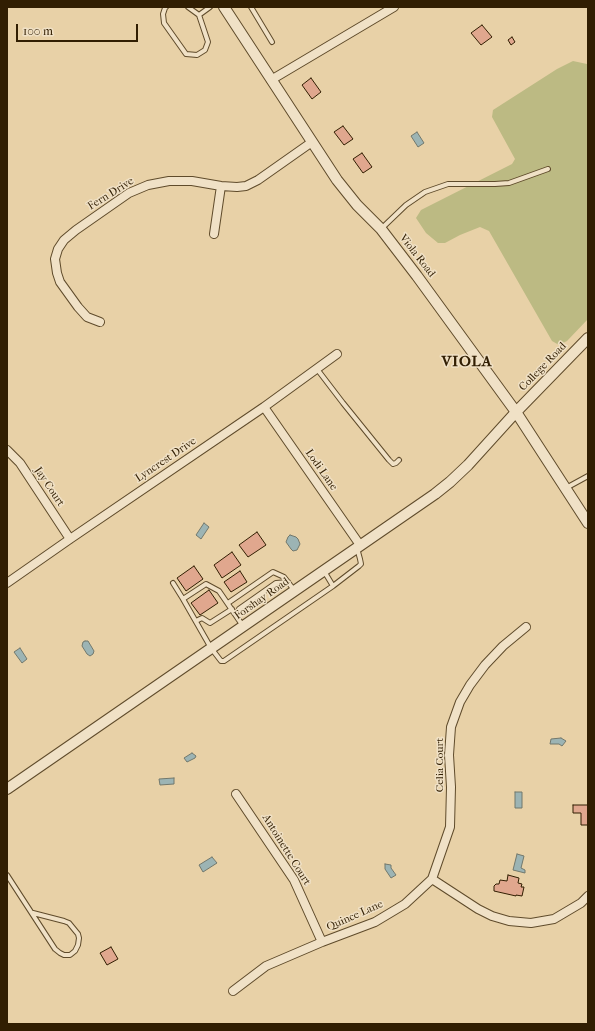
<!DOCTYPE html>
<html>
<head>
<meta charset="utf-8">
<style>
  body { margin:0 }
  #map { position:relative; width:595px; height:1031px; overflow:hidden; background:#e8d1a7; font-family:"IM FELL French Canon",serif }
  canvas { display:block }
  .frame { position:absolute; inset:0; border:8px solid #311e02; pointer-events:none }
  .scale { position:absolute; left:16px; top:24px; width:122px; height:18px; box-sizing:border-box; border:2px solid #311e02; border-top:0; padding-left:5px; font-size:12px; line-height:14px; white-space:nowrap; color:#311e02; -webkit-text-stroke:3px #f0e1c6; paint-order:stroke }
</style>
</head>
<body>
<div id="map">
<canvas width="595" height="1031"></canvas>
<div class="frame"></div>
<div class="scale">100 m</div>
</div>
<script>
const c = document.querySelector('canvas').getContext('2d');
c.lineJoin = 'round';
function fillPath(path, color) { c.fillStyle = color; c.fill(path, 'evenodd'); }
const toPath = rows => new Path2D(rows.map(r => 'M' + r).join(''));
function strokePath(path, color, width, dash) { c.strokeStyle = color; c.lineWidth = width; c.lineCap = dash ? 'butt' : 'round'; c.setLineDash(dash || []); c.stroke(path); }
function drawText(font, color, halo, rows, align = 'center') {
  c.font = font + ' "IM FELL French Canon",serif'; c.lineWidth = 3; c.setLineDash([]); c.textBaseline = 'middle'; c.strokeStyle = halo; c.fillStyle = color; for (const [text, x, y, turn = 0] of rows) {
    c.save(); c.translate(x, y); c.rotate((+turn || 0) * Math.PI / 180); c.textAlign = isNaN(turn) ? turn : align; if (halo) c.strokeText(text, 0, 0); c.fillText(text, 0, 0); c.restore();
  }
}
fillPath(toPath([
  [573,61,587,64,588,64,588,319,567,341,559,345,552,341,489,231,480,227,460,235,445,243,438,243,426,233,416,218,421,210,512,164,515,159,492,117,493,110,557,69]
]), '#bcba83');
const water = toPath([
  [417,132,424,143,418,147,411,136,417,132],
  [204,523,209,527,201,539,196,535,204,523],
  [290,535,296,537,298,539,300,544,297,550,293,551,291,549,286,542,288,537,290,535],
  [85,641,88,641,94,651,93,654,90,656,87,654,82,646,83,642,85,641],
  [20,648,27,659,22,663,14,652,20,648],
  [561,738,566,741,562,746,559,744,550,744,551,739,561,738],
  [192,753,196,756,195,758,187,762,184,758,192,753],
  [174,778,174,784,160,785,159,779,174,778],
  [515,792,522,792,522,808,515,808,515,792],
  [517,854,524,856,521,868,525,870,525,873,513,870,517,854],
  [212,857,217,863,203,872,199,865,212,857],
  [385,864,391,865,391,868,396,875,391,878,385,869,385,864]
]);
fillPath(water, '#9cb4b4');
strokePath(water, '#71786d', 1);
const building = toPath([
  [482,25,492,37,481,45,471,33,482,25],
  [512,37,515,42,511,45,508,40,512,37],
  [311,78,321,92,312,99,302,85,311,78],
  [343,126,353,139,344,145,334,132,343,126],
  [362,153,372,167,363,173,353,159,362,153],
  [257,532,266,545,248,557,239,545,257,532],
  [232,552,241,565,222,578,214,565,232,552],
  [194,566,203,579,186,591,177,578,194,566],
  [240,571,247,582,231,592,224,582,240,571],
  [209,590,218,603,200,615,191,603,209,590],
  [573,805,588,805,588,825,581,825,581,813,573,813,573,805],
  [508,875,519,878,518,883,522,884,521,887,524,887,522,896,516,895,516,896,494,891,494,886,496,884,499,884,500,880,507,881,508,875],
  [111,947,118,959,107,965,100,953,111,947]
]);
fillPath(building, '#e0a78e');
strokePath(building, '#311e02', 1);
const service = toPath([
  [166,7,165,8,163,14,164,23,186,54,197,55,205,50,208,42,199,15,188,7],
  [251,7,272,42],
  [199,15,210,7],
  [381,229,406,205,425,192,448,184,495,184,509,183,548,169],
  [317,369,343,403,389,460,393,464,396,463,399,460],
  [566,488,588,476],
  [324,571,333,586,359,566,361,564,360,559,357,548],
  [173,583,183,599,211,648,221,661,224,661,333,586],
  [183,599,206,584,219,591,243,626],
  [228,603,273,572,284,577,294,590],
  [236,615,239,609,276,583,288,582],
  [196,621,202,618,210,623,232,609],
  [7,875,55,949,60,953,64,955,70,955,75,951,78,945,79,938,78,934,69,923,64,921,33,913]
]);
const minor = toPath([
  [271,80,394,7],
  [214,234,221,186],
  [100,322,87,317,78,307,60,282,57,273,55,259,58,249,64,240,76,230,129,193,148,185,169,181,192,181,221,186,237,187,246,186,258,180,312,142],
  [264,407,360,545],
  [7,450,20,463,70,539],
  [7,583,70,539,264,407,337,354],
  [236,794,294,880,322,942],
  [432,879,478,909,492,916,509,921,531,923,554,919,581,903,588,896],
  [233,991,266,966,322,942,375,922,405,904,432,879,450,827,451,787,449,755,451,727,460,702,470,685,485,665,503,646,526,627]
]);
const tertiary = toPath([
  [224,7,337,180,357,205,381,229,417,276,516,412,588,523],
  [7,789,435,494,450,482,468,465,516,412,588,338]
]);
strokePath(service, '#5f4b2b', 6);
strokePath(minor, '#5f4b2b', 10);
strokePath(tertiary, '#5f4b2b', 12);
strokePath(service, '#f0e1c6', 4);
strokePath(minor, '#f0e1c6', 8);
strokePath(tertiary, '#f0e1c6', 10);
drawText('11px', '#311e02', '#f0e1c6', [
  ["Fern Drive",111,194,-32],
  ["Viola Road",417,256,52],
  ["College Road",543,367,-46],
  ["Lyncrest Drive",166,460,-34],
  ["Lodi Lane",321,470,55],
  ["Jay Court",49,487,56],
  ["Forshay Road",262,599,-35],
  ["Celia Court",440,765,-90],
  ["Antoinette Court",286,850,58],
  ["Quince Lane",355,916,-24]
]);
c.letterSpacing = '1px';
drawText('bold 15px', '#311e02', '#f0e1c6', [
  ["VIOLA",467,362]
]);
c.letterSpacing = '0px';
</script>
</body>
</html>
